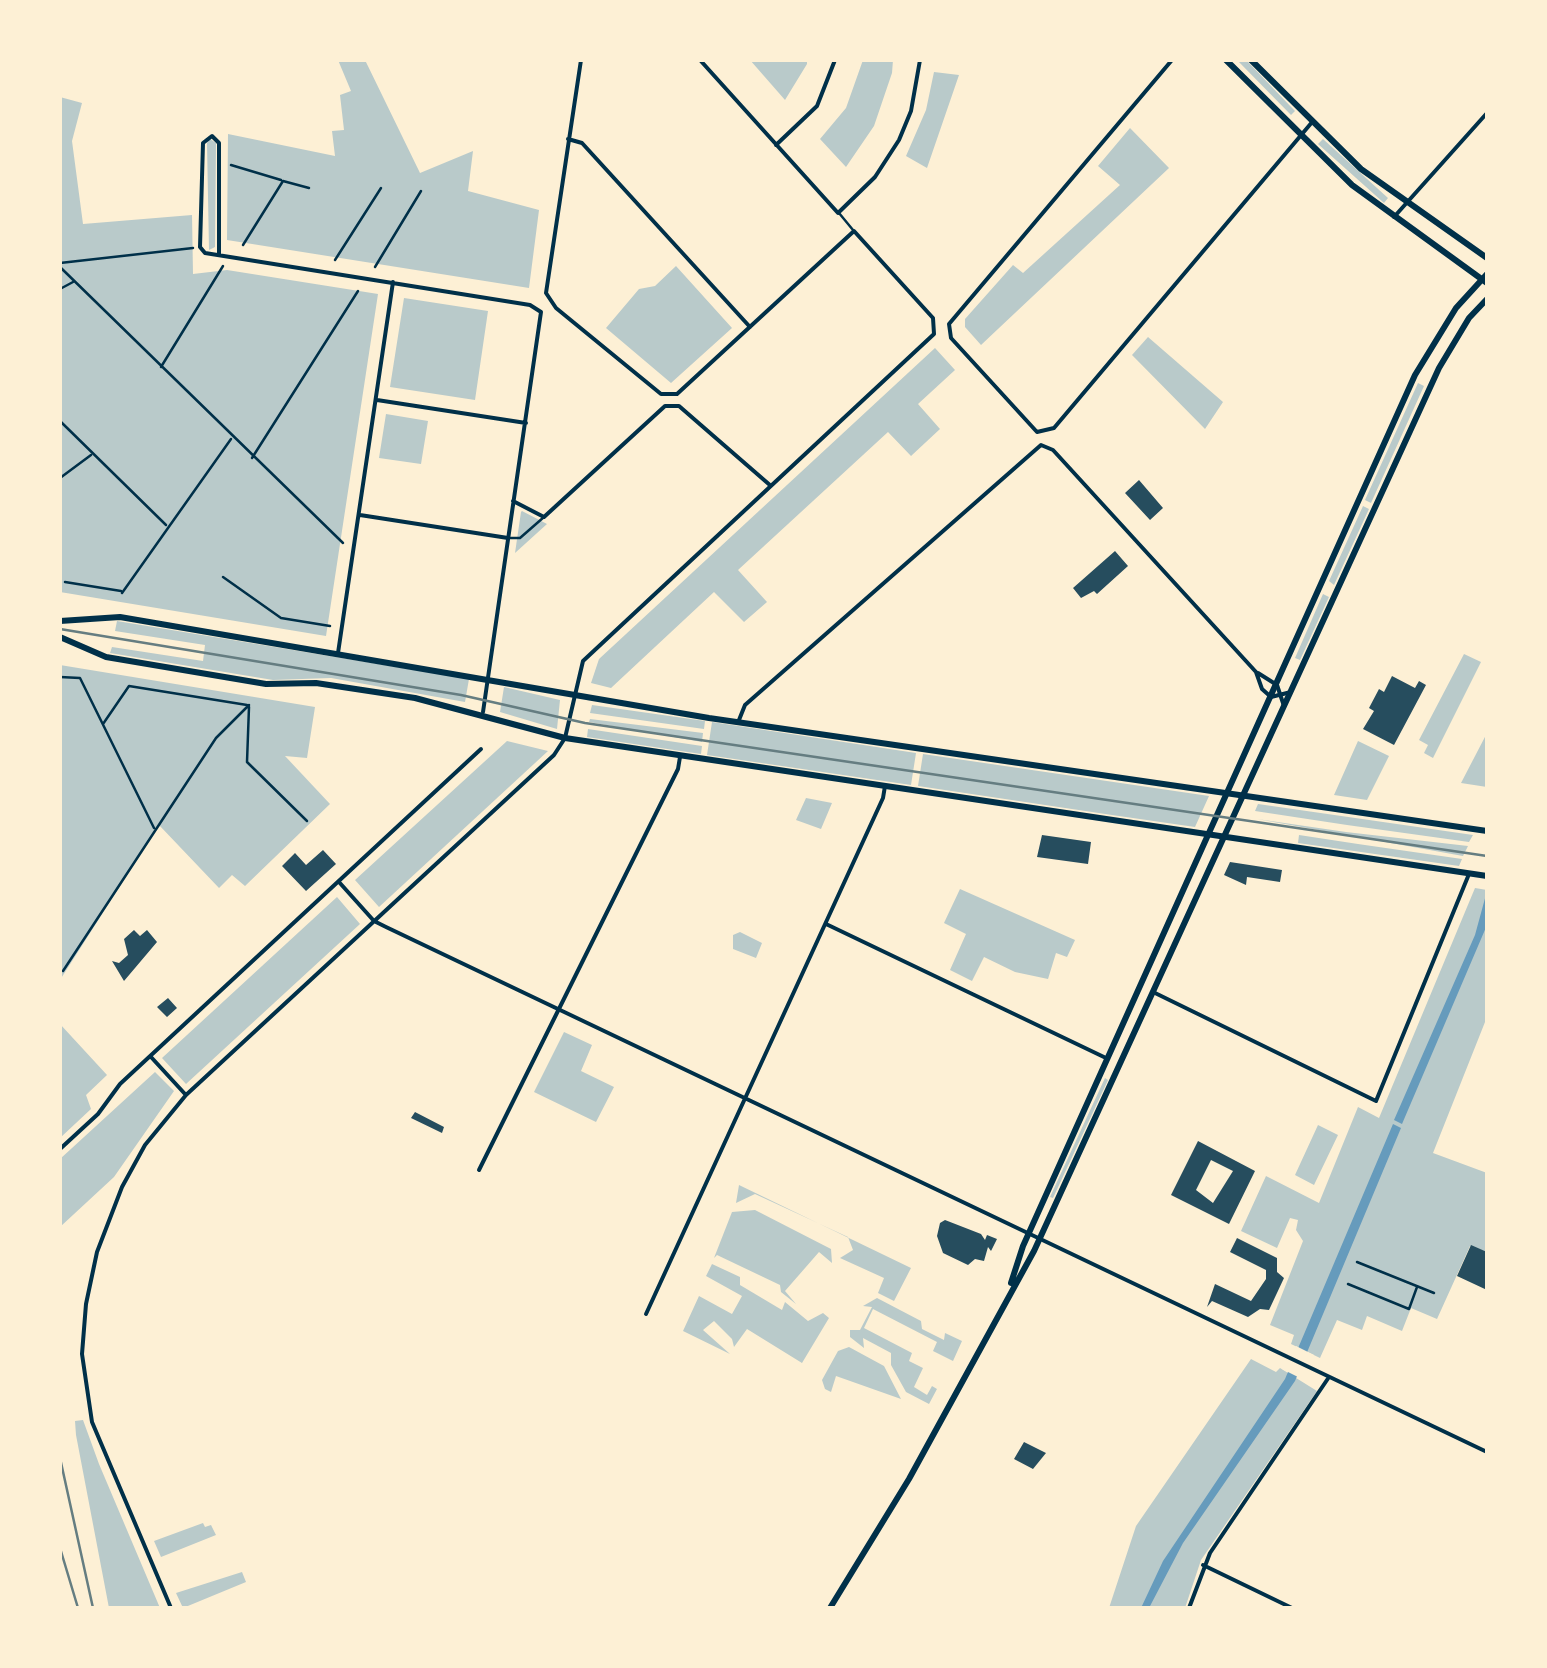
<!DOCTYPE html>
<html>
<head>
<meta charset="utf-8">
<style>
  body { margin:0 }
  #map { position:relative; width:1547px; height:1668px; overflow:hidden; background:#fdf0d5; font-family:"Playfair Display",serif }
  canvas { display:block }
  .frame { position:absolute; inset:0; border:62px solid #fdf0d5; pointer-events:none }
</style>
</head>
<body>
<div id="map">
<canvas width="1547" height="1668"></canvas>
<div class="frame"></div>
</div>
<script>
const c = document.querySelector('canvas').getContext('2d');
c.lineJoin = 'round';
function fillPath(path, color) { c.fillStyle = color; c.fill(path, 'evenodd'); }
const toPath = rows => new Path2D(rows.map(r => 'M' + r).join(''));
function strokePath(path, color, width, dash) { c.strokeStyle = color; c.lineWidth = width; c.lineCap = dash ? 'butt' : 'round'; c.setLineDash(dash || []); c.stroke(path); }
fillPath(toPath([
  [338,60,365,60,420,173,473,151,468,191,539,210,529,288,227,240,228,134,335,156,332,131,344,130,340,95,351,91],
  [750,60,807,60,807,64,785,100],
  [863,60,893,60,892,73,874,126,846,167,820,139,846,108],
  [1237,60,1246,60,1295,111,1291,115],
  [934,72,959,75,927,168,906,156,926,110],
  [60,97,82,103,72,141,83,224,192,215,193,274,227,270,378,294,326,636,60,592],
  [1130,128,1169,168,981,345,965,327,965,319,1013,265,1023,273,1120,185,1098,166],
  [210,139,216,143,215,247,209,250,207,143],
  [1323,139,1388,198,1384,203,1318,144],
  [676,266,732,328,671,383,606,328,639,289,655,286],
  [404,298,488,311,475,400,390,387],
  [1148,337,1223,402,1205,429,1132,355],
  [935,348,955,370,918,404,940,429,911,456,888,432,738,570,767,602,744,622,714,592,611,688,591,683,599,659],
  [1418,383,1424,386,1371,503,1365,500],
  [386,414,428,421,421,464,379,458],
  [1363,506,1369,509,1334,585,1329,581],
  [522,511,547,524,515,553,521,512],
  [1323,594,1329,597,1300,660,1295,658],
  [117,621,469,679,465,702,331,678,273,680,110,653,112,647,203,661,205,645,115,631],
  [1464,654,1481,662,1433,758,1424,753,1428,745,1419,740],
  [60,665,315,707,307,758,285,756,330,804,245,886,232,875,219,888,159,825,60,980],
  [504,687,560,700,557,729,500,712],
  [592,705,705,721,704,729,590,713],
  [590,719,703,733,702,742,589,722],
  [712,722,916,753,911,785,707,755],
  [588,729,702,746,701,754,587,737],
  [1487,733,1487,787,1461,783],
  [507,741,548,751,379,907,355,880],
  [1358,741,1389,756,1367,800,1334,795],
  [923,754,1209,796,1195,827,1112,815,918,786],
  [806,798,832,803,821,829,796,820],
  [1258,804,1383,822,1473,835,1469,842,1347,825,1255,811],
  [1257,819,1346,832,1468,846,1463,856],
  [1299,835,1358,844,1462,859,1459,866,1298,843],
  [1475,888,1487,890,1487,1017,1433,1153,1487,1173,1487,1252,1470,1246,1437,1319,1411,1308,1402,1331,1367,1316,1362,1330,1337,1320,1320,1358,1291,1344,1294,1335,1270,1325,1303,1241,1296,1230,1298,1220,1290,1218,1277,1248,1241,1231,1266,1176,1319,1203,1358,1107,1379,1118],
  [960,889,1075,940,1067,957,1056,953,1048,979,1015,972,984,957,972,981,950,970,966,934,944,923],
  [337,897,360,924,186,1084,162,1058],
  [740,932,762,943,756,958,733,949,733,935],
  [60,1024,107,1075,86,1095,91,1109,60,1138],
  [564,1032,592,1045,581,1071,614,1087,596,1122,534,1092],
  [155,1072,174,1091,114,1177,60,1227,60,1159],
  [1105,1078,1108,1080,1053,1198,1050,1197],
  [1318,1125,1338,1135,1314,1185,1295,1175],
  [739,1185,911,1268,894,1301,878,1293,884,1278,840,1258,853,1250,848,1237,755,1194,736,1203],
  [755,1210,831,1249,832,1263,819,1252,785,1291,796,1304,781,1292,780,1285,717,1255,714,1258,732,1212],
  [712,1264,740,1277,740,1285,782,1310,785,1302,808,1321,823,1313,829,1318,802,1363,747,1329,734,1347,732,1339,714,1321,703,1330,730,1354,683,1331,699,1296,732,1314,742,1296,706,1276],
  [877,1298,921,1321,922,1329,944,1340,945,1333,962,1341,953,1361,933,1351,937,1342,873,1309,864,1328,912,1353,909,1361,923,1368,914,1387,927,1395,932,1386,937,1389,929,1404,906,1392,891,1365,891,1353,863,1338,864,1348,850,1337,850,1330,860,1330,872,1307,863,1306],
  [849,1347,884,1366,901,1399,836,1376,831,1392,825,1389,822,1380,838,1351],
  [1251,1359,1276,1372,1280,1368,1317,1391,1201,1560,1185,1608,1109,1608,1136,1526],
  [83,1420,99,1464,160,1608,109,1608,76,1435,75,1421],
  [203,1523,205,1527,211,1525,216,1535,161,1557,154,1541],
  [242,1572,246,1582,183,1608,176,1593]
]), '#b9caca');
fillPath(toPath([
  [1487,891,1487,925,1402,1124,1394,1120,1475,935],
  [1393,1124,1401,1128,1295,1381,1183,1543,1149,1608,1141,1608,1163,1561,1285,1379]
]), '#669bbc');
fillPath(toPath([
  [1296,1346,1314,1355,1302,1379,1282,1369]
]), '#fdf0d5');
fillPath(toPath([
  [1139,480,1163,508,1150,520,1125,493],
  [1115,551,1128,566,1097,594,1094,591,1081,598,1073,588],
  [1392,676,1415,688,1419,681,1426,685,1394,745,1363,729,1374,711,1369,708,1379,689,1384,692],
  [1042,835,1091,842,1088,864,1037,857],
  [323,850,336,864,306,891,282,866,295,853,306,865],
  [1230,862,1282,870,1280,882,1247,877,1246,885,1224,875],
  [134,930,140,936,147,930,157,942,124,981,112,961,119,963,128,955,124,939],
  [168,998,177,1008,167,1017,157,1007],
  [415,1112,444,1127,442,1133,411,1118],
  [1198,1141,1255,1171,1229,1224,1171,1195],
  [1211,1160,1233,1171,1213,1203,1196,1190],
  [945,1220,981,1234,985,1240,987,1235,997,1239,991,1251,988,1247,984,1261,975,1259,968,1265,943,1253,937,1236,940,1223],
  [1237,1238,1277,1258,1277,1272,1284,1278,1269,1310,1260,1309,1248,1317,1212,1301,1207,1307,1215,1284,1251,1301,1266,1279,1266,1270,1230,1252],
  [1471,1245,1487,1252,1487,1290,1457,1276],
  [1024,1442,1046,1453,1033,1469,1014,1459]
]), '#264d5e');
strokePath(toPath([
  [231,165,281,180],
  [243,245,283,181,309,188],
  [335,260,381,188],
  [60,263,193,248],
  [60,267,343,543],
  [375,267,421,191],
  [60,289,73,282],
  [161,367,223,266],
  [60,421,166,525],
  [252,458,358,291],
  [60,478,91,455],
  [223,577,281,618,330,626],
  [65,582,121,591],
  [122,593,231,439],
  [60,677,80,678,154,828],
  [249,707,247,762,307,821],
  [103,724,129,686,247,705],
  [63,971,216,738,249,705],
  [1357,1262,1434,1293],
  [1348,1284,1409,1309,1417,1287]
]), '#003049', 2.5);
strokePath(toPath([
  [839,213,853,230],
  [510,538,520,538,544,517]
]), '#003049', 2.5);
strokePath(toPath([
  [700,60,838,213,875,177,899,140,911,111,920,60],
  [1172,60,949,324,951,338,1037,432,1054,428,1313,121],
  [568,139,582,143,750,327],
  [776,145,817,106,835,60],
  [1394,217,1487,113],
  [219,255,219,143,212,136,203,143,200,247,205,253,530,305,541,312,483,712],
  [377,400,526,423],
  [513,501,544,517,665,406,679,406,771,486],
  [360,515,508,538],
  [338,653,393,282],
  [1258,673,1277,685,1284,706],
  [739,720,745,705,1041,445,1053,450,1256,672,1262,689,1271,697,1291,692],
  [339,882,374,921,386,927,1487,1452],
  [826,924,1106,1058],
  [1153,992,1376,1101,1469,874],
  [151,1057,185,1094],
  [60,1149,98,1114,120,1084,481,749],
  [479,1170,678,769,680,757],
  [646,1314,883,798,885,786],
  [1203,1565,1292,1608],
  [171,1608,92,1422,82,1354,86,1304,97,1252,122,1187,145,1145,186,1095,554,755,565,738,583,661,934,334,933,318,854,231,677,394,661,394,556,308,546,293,581,60],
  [1189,1608,1210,1553,1329,1377]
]), '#003049', 4);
strokePath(toPath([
  [1226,60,1352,185,1487,283],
  [1251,60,1361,169,1487,258],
  [1011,1283,1023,1246,1415,375,1456,308,1487,274],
  [830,1608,909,1479,1034,1251,1439,368,1469,318,1487,299]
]), '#003049', 6);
strokePath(toPath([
  [60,621,120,617,709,718,1487,831],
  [60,637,106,657,266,684,316,683,415,698,565,738,1487,876]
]), '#003049', 6);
strokePath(toPath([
  [60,629,461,695,585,723,1487,856],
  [60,1458,93,1608]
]), '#657d81', 2.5);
strokePath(toPath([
  [60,1548,78,1608]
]), '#657d81', 2.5);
</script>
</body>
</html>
